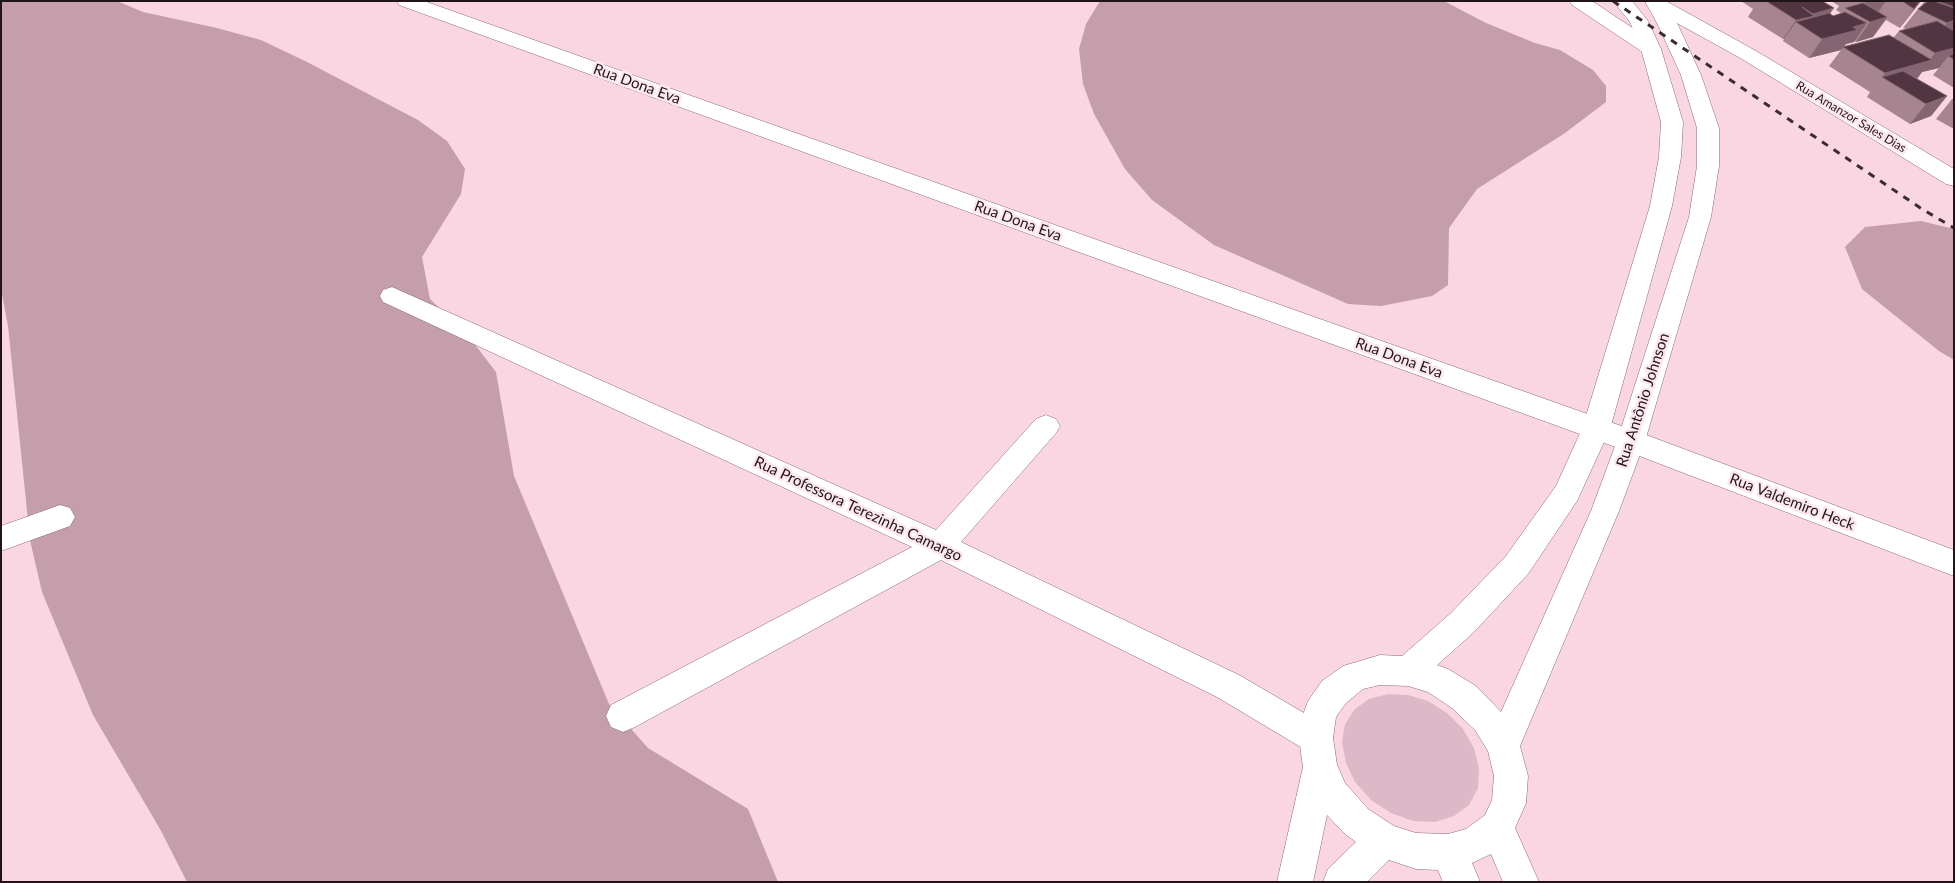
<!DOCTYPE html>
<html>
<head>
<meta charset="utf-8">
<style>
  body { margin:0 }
  #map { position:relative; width:1955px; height:883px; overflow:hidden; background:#fad5e2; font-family:Lato,sans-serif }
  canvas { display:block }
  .frame { position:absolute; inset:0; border:2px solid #211419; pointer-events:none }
</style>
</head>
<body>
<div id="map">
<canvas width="1955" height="883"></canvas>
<div class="frame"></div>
</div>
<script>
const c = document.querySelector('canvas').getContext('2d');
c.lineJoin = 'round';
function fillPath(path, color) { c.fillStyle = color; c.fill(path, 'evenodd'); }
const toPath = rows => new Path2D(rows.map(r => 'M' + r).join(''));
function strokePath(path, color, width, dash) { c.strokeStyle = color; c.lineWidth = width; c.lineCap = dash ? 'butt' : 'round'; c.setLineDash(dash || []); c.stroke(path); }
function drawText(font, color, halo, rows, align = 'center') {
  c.font = font + ' Lato,sans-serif'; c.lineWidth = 5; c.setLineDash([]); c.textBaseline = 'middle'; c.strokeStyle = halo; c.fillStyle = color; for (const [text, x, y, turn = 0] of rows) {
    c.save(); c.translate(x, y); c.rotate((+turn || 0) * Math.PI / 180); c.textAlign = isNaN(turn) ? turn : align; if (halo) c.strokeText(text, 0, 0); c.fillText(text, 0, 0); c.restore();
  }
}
fillPath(toPath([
  [1388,694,1408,695,1428,701,1447,713,1463,729,1474,748,1479,769,1478,788,1469,805,1454,816,1435,822,1413,821,1391,813,1371,800,1355,782,1346,763,1342,742,1345,724,1355,709,1369,699]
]), '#dbb9c6');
fillPath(toPath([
  [1,1,117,1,143,12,217,28,261,40,307,62,418,120,447,141,465,169,461,194,422,257,430,299,466,333,496,372,514,476,609,704,648,748,748,809,778,882,187,882,160,829,93,715,42,592,30,540,8,326,1,289],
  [1100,1,1444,1,1486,23,1535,43,1560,50,1593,70,1606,86,1606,102,1565,133,1477,189,1449,228,1448,285,1432,296,1381,306,1348,304,1214,245,1152,200,1125,169,1094,114,1083,84,1079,49,1086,24],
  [1921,221,1954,229,1954,360,1939,351,1862,289,1845,247,1865,227]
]), '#c59eac');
const minor = toPath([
  [397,1,424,1,1641,433,1954,550,1954,576,1621,449,399,5,397,1],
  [1570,1,1592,1,1658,45,1661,49,1658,53,1651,55,1644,53,1572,5,1570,1],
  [1647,1,1666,1,1756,51,1954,169,1954,186,1946,184,1742,59,1648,7,1646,3,1647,1],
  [392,287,936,530,1036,419,1046,415,1056,419,1060,426,1056,433,961,542,1239,675,1328,727,1333,738,1328,749,1316,754,1304,749,1217,697,941,560,635,727,623,732,611,727,606,716,611,705,912,547,383,302,380,296,383,290,392,287],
  [60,505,70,508,75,517,70,526,1,551,1,526,60,505]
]);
const major = toPath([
  [1613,1,1632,1,1648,21,1661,49,1683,122,1681,157,1672,206,1610,429,1577,501,1528,574,1473,633,1437,665,1448,669,1476,686,1501,712,1591,511,1617,441,1689,217,1697,166,1697,128,1681,75,1658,25,1645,1,1663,1,1678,25,1701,75,1719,128,1719,166,1711,217,1645,441,1619,511,1520,746,1528,776,1526,803,1515,828,1539,882,1503,882,1491,854,1472,863,1480,882,1443,882,1438,870,1416,869,1389,860,1367,882,1323,882,1328,869,1356,842,1344,833,1327,815,1313,882,1277,882,1303,767,1299,738,1304,712,1308,701,1322,681,1343,666,1380,655,1402,656,1451,613,1506,556,1556,486,1582,429,1650,206,1659,157,1661,122,1641,49,1630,22,1613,1],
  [1380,685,1408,686,1428,692,1452,708,1475,730,1488,751,1494,776,1492,800,1485,815,1466,829,1448,834,1416,833,1394,826,1368,809,1345,783,1337,765,1333,738,1336,717,1346,703,1363,689,1380,685]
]);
strokePath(minor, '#8a6a76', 1);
strokePath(major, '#8a6a76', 1);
fillPath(minor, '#fff');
fillPath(major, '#fff');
strokePath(toPath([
  [1613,1,1922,209,1954,228]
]), '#3b2b31', 3, [7, 7]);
fillPath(toPath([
  [1741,1,1822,1,1830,13,1833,16,1841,14,1841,13,1836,10,1839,6,1831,1,1921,1,1900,28,1886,20,1873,37,1856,42,1854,41,1854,42,1846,44,1845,46,1894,37,1899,31,1906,29,1903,28,1918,9,1920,7,1925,1,1954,1,1954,88,1933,75,1939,68,1922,72,1917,79,1947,96,1931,116,1910,124,1867,97,1870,92,1829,66,1841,50,1809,58,1783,41,1784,39,1783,39,1748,17,1753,9],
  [1952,99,1954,99,1954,129,1936,119]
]), '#a68591');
fillPath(toPath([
  [1866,1,1886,1,1876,15,1857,15],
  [1920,1,1921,1,1900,28,1914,9],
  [1834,8,1820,28,1796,22,1784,39,1783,39,1796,20,1811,16,1813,14],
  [1887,17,1873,37,1856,42,1870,22],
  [1954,20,1954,31,1932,42,1947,23],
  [1867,23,1854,42,1846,44,1841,50,1809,58,1822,39,1853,27],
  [1954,48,1954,59,1948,56,1939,68,1922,72,1916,80,1882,77,1885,73,1929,61,1935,53],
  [1947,96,1931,116,1910,124,1926,104]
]), '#846571');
const building = toPath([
  [1766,1,1822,1,1834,8,1813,14,1802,7,1814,16,1796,20,1766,1],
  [1902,1,1920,1,1914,9,1902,1],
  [1928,1,1934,1,1954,8,1954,20,1947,23,1918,9,1928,1],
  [1937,1,1954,1,1954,7,1937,1],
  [1863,3,1887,17,1870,22,1845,8,1863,3],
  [1845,12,1867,23,1853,27,1857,30,1822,39,1796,22,1829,13,1833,16,1845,12],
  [1937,21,1954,31,1954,48,1935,53,1899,31,1937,21],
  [1889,35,1932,60,1885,73,1843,47,1889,35],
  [1954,54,1954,59,1948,56,1954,54],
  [1903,71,1947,96,1926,104,1882,77,1903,71]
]);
fillPath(building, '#513540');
strokePath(building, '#846571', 1);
drawText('12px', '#211419', '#fde7ef', [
  ["Rua Amanzor Sales Dias",1851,117,31]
]);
drawText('15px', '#211419', '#fde7ef', [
  ["Rua Dona Eva",637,84,20],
  ["Rua Dona Eva",1018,221,20],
  ["Rua Dona Eva",1399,358,20],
  ["Rua Antônio Johnson",1643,400,-72],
  ["Rua Valdemiro Heck",1792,502,21],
  ["Rua Professora Terezinha Camargo",858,509,25]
]);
</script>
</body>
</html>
